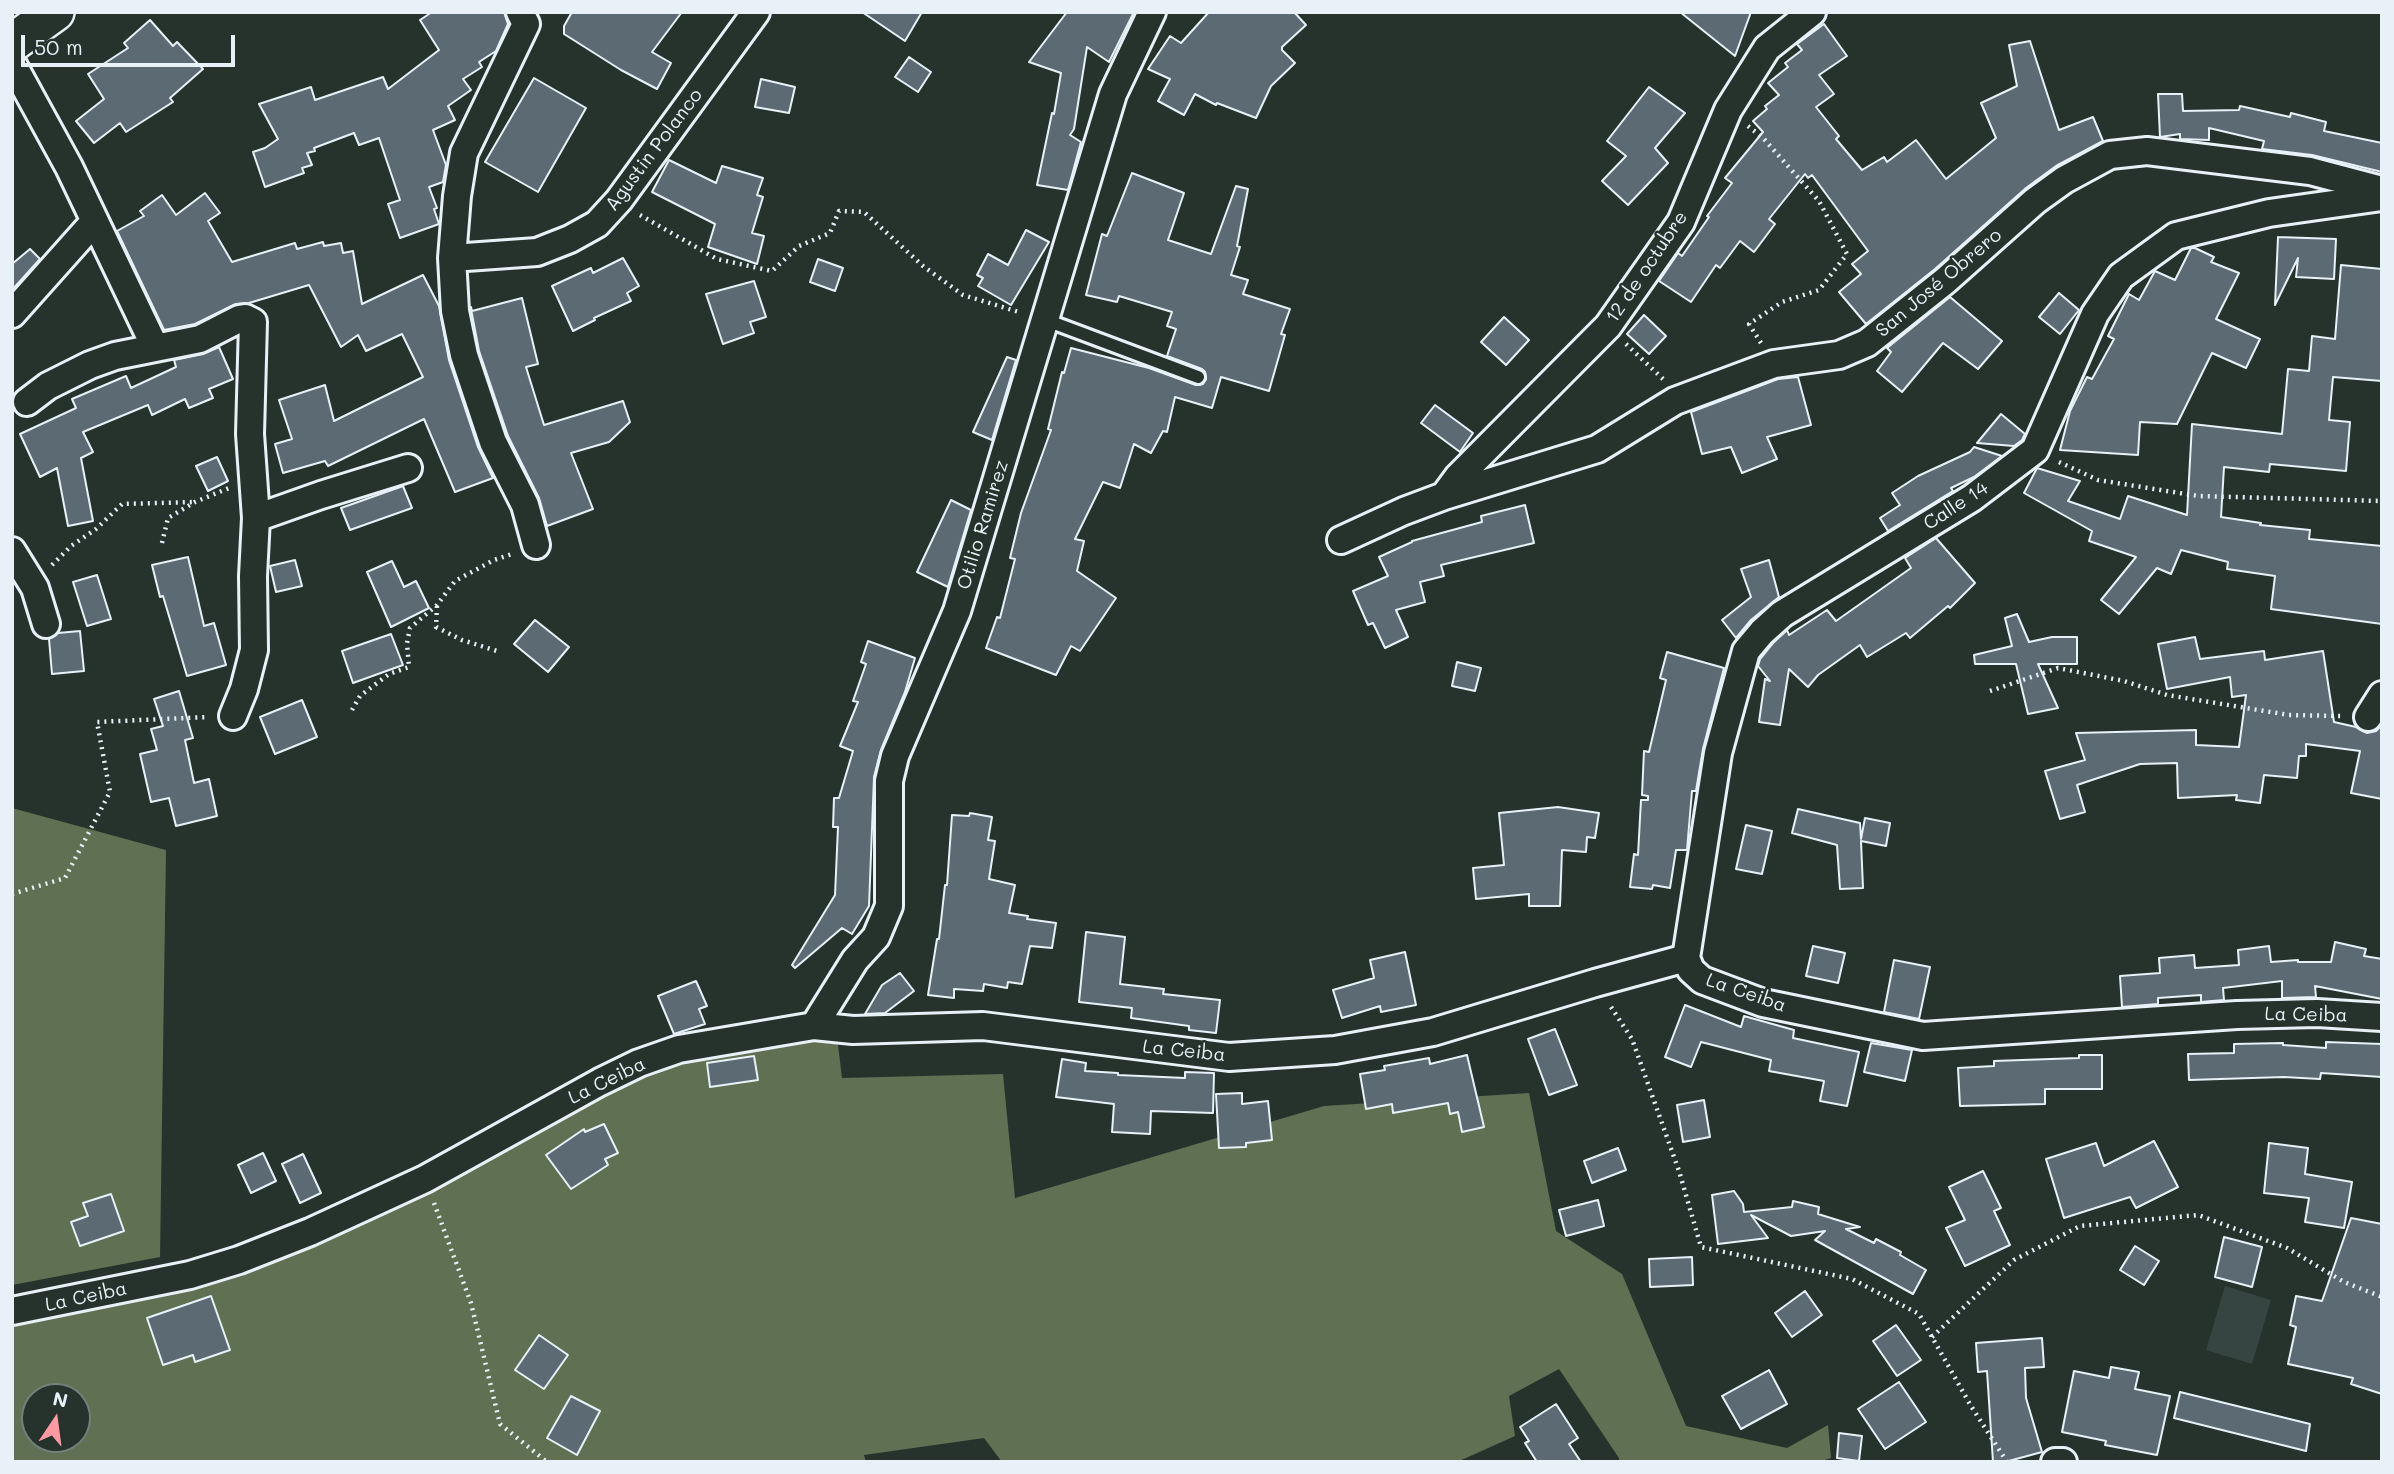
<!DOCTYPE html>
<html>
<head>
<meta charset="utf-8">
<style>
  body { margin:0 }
  #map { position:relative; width:2394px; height:1474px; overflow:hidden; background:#26332d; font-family:Mali,sans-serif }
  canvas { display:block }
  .frame { position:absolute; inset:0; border:14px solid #e8f1f8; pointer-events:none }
  .north { position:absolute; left:21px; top:1383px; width:70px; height:70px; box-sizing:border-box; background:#26332d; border:2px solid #747f7e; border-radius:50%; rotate:13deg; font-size:19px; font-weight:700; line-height:28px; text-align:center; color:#e8f1f8 }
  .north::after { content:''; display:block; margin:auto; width:24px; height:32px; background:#ff9aa2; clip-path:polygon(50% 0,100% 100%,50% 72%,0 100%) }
  .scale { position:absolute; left:21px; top:35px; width:214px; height:32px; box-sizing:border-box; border:4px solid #e8f1f8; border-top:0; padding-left:9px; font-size:21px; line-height:24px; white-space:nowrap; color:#e8f1f8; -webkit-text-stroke:5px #26332d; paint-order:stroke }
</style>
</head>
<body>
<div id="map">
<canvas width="2394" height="1474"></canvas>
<div class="frame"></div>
<div class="north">N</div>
<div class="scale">50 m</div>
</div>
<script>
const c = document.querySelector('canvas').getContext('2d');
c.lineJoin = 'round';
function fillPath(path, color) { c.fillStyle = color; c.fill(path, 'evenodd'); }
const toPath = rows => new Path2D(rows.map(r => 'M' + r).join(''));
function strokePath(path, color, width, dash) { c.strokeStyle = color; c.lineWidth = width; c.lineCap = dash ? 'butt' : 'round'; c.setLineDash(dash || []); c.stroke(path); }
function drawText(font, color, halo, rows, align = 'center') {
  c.font = font + ' Mali,sans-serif'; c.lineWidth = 5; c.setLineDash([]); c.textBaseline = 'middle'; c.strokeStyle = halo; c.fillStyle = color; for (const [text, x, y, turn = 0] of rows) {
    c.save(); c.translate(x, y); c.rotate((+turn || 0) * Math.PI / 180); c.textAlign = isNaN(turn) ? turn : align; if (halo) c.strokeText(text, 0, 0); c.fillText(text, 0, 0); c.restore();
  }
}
fillPath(toPath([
  [2225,1286,2271,1300,2252,1364,2206,1350]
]), '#364442');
fillPath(toPath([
  [12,808,166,850,160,1257,12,1285],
  [835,1020,842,1078,1003,1074,1015,1198,1324,1106,1529,1093,1556,1231,1622,1274,1686,1426,1787,1448,1828,1425,1831,1458,1819,1462,1619,1462,1619,1458,1559,1369,1509,1396,1515,1436,1457,1462,1002,1462,984,1438,864,1455,866,1462,12,1462,12,1307,193,1276,653,1059],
  [35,1397,77,1397,77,1439,35,1439]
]), '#607052');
const building = toPath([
  [432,12,504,12,508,24,496,51,479,62,482,67,463,79,471,90,448,106,455,120,433,130,446,165,443,182,429,187,437,208,434,209,439,224,400,238,388,204,400,200,379,138,359,145,354,133,314,148,315,151,307,153,312,165,302,168,304,173,265,187,253,152,265,148,278,139,259,104,311,87,315,100,383,77,388,89,439,50,420,20,432,12],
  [572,12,682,12,652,52,671,63,657,89,621,70,564,34,564,26,572,12],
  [862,12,922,12,905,41,862,12],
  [1067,12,1134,12,1109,62,1087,47,1074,129,1070,135,1081,142,1068,190,1037,185,1052,113,1054,114,1061,73,1029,62,1067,12],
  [1209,12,1294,12,1306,25,1282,47,1282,50,1295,63,1271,86,1256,118,1217,103,1216,105,1195,94,1184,115,1158,101,1170,79,1148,69,1170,36,1181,43,1209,12],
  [1680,12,1751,12,1735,56,1680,12],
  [150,20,173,46,177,42,203,69,170,98,173,102,126,132,120,123,94,143,76,121,104,99,88,74,128,48,124,43,150,20],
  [1824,24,1847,56,1819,75,1834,94,1816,107,1839,136,1836,139,1862,170,1884,157,1887,162,1916,140,1946,179,1996,138,1981,103,2017,86,2009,45,2030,41,2059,130,2093,117,2103,141,2056,166,2026,188,1935,269,1866,324,1839,292,1861,274,1852,264,1868,251,1812,175,1808,178,1805,174,1769,219,1775,224,1754,252,1740,241,1720,268,1716,265,1691,302,1659,281,1678,253,1682,256,1709,217,1707,216,1732,183,1725,178,1763,132,1753,121,1767,109,1765,106,1779,95,1768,83,1788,67,1785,63,1802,50,1797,44,1824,24],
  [909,57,931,72,918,92,895,77,909,57],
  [534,78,586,108,538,192,485,162,534,78],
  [761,79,795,87,789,113,755,107,761,79],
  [1649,87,1685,113,1655,148,1668,163,1628,205,1602,181,1626,156,1607,141,1649,87],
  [2158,94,2182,94,2183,111,2239,110,2240,106,2290,117,2291,113,2326,122,2324,131,2382,143,2382,172,2312,155,2262,149,2264,141,2209,128,2209,140,2180,139,2180,134,2160,137,2158,94],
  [669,160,716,183,722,166,763,178,757,195,763,197,752,233,764,236,757,264,708,247,715,224,652,192,669,160],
  [1132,173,1184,193,1168,240,1211,254,1236,186,1248,189,1237,246,1240,247,1231,275,1248,280,1243,294,1290,309,1281,334,1285,335,1269,391,1221,377,1212,408,1175,397,1167,432,1163,431,1151,453,1134,444,1120,488,1103,482,1075,539,1084,541,1077,571,1116,598,1080,651,1071,646,1056,675,986,648,997,617,1000,618,1015,559,1010,558,1021,513,1051,430,1048,429,1062,372,1064,373,1071,348,1149,368,1196,385,1203,384,1206,379,1205,372,1202,369,1167,356,1176,329,1167,326,1172,312,1119,296,1117,302,1086,295,1102,234,1107,236,1132,173],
  [205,193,220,213,208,221,232,262,295,243,297,249,323,242,324,246,341,243,343,253,353,251,362,304,423,275,439,306,449,360,478,447,493,478,455,492,424,419,328,466,325,461,283,473,275,444,292,439,279,400,325,385,334,421,423,377,402,334,366,351,358,335,341,347,309,285,249,303,236,304,195,324,164,330,117,231,144,216,140,211,162,195,176,215,205,193],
  [1026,230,1049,242,1011,305,978,286,983,278,977,275,988,254,1008,265,1026,230],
  [2278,237,2336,239,2334,279,2296,277,2298,258,2275,305,2278,237],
  [2191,248,2195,248,2214,257,2211,262,2239,273,2216,319,2260,339,2246,368,2212,353,2177,424,2140,422,2138,455,2060,450,2070,411,2087,377,2092,379,2114,339,2108,336,2129,294,2139,300,2155,271,2175,280,2191,248],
  [30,249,40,259,12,290,12,264,30,249],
  [623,258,639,286,627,293,631,301,594,318,595,320,573,331,552,286,591,268,593,273,623,258],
  [818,259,843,268,835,291,810,282,818,259],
  [2341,265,2382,269,2382,381,2333,377,2329,420,2350,422,2346,471,2270,464,2269,472,2224,467,2221,517,2261,523,2260,525,2310,530,2309,539,2382,546,2382,624,2271,609,2275,576,2227,569,2228,562,2181,550,2171,574,2157,568,2119,614,2101,600,2136,557,2089,541,2092,531,2024,493,2037,468,2080,481,2068,501,2120,519,2128,496,2187,515,2192,424,2282,434,2288,369,2309,371,2312,336,2335,339,2341,265],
  [754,281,766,317,750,322,754,333,723,344,706,294,754,281],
  [2059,293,2079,310,2060,334,2039,317,2059,293],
  [1950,297,2002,341,1978,369,1943,343,1902,392,1877,371,1891,352,1887,348,1950,297],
  [522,298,538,364,526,367,544,425,623,401,630,422,609,442,571,453,593,509,547,526,539,498,508,436,479,351,471,309,471,307,472,311,522,298],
  [1644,315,1666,336,1649,354,1627,334,1644,315],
  [1504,317,1529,340,1506,365,1481,342,1504,317],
  [219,347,233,379,209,389,213,398,189,408,185,399,152,415,148,405,83,432,93,452,81,458,93,521,68,526,57,468,40,477,20,434,76,408,72,399,126,376,131,388,176,367,174,360,203,354,219,347],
  [1007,357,1016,360,992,440,973,432,1007,357],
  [1798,377,1811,425,1767,437,1777,459,1742,473,1731,447,1702,454,1691,412,1778,379,1798,377],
  [1435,405,1473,433,1460,452,1421,423,1435,405],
  [2001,414,2025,434,2022,440,2014,446,1977,443,2001,414],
  [1974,447,2002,456,1974,477,1951,488,1953,491,1888,531,1880,518,1900,505,1892,493,1918,476,1970,452,1974,447],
  [217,457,228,481,208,491,196,466,217,457],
  [403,486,412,508,350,530,341,508,403,486],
  [951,500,971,510,948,587,917,572,951,500],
  [1525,505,1534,543,1441,565,1444,576,1420,582,1425,602,1396,610,1408,637,1385,648,1373,623,1368,625,1353,591,1388,576,1379,557,1412,542,1412,541,1482,522,1481,516,1525,505],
  [1936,538,1975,583,1950,608,1948,606,1910,638,1906,633,1867,657,1860,645,1818,675,1808,687,1789,669,1780,725,1759,722,1765,679,1770,681,1758,666,1760,659,1773,643,1787,630,1789,635,1827,610,1836,621,1911,568,1905,558,1936,538],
  [188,557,204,626,214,623,226,665,187,676,163,596,160,597,152,565,188,557],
  [295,560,302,586,276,592,270,566,295,560],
  [1769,560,1779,597,1751,620,1736,638,1722,620,1751,597,1741,569,1769,560],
  [392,561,404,587,416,581,429,608,391,627,367,572,392,561],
  [97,575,111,619,87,626,73,582,97,575],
  [2017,614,2029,642,2052,637,2077,637,2077,664,2038,664,2058,708,2028,714,2016,664,1975,664,1974,655,2012,646,2005,618,2017,614],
  [535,620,569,647,548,672,514,644,535,620],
  [80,631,84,671,52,674,49,639,58,633,80,631],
  [391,634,403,665,353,683,342,651,391,634],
  [2195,637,2200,659,2264,651,2265,660,2323,651,2334,722,2356,727,2367,733,2376,731,2382,725,2382,799,2351,793,2360,751,2306,744,2306,756,2299,756,2297,778,2264,775,2260,803,2236,800,2237,795,2178,798,2177,763,2140,764,2077,785,2085,812,2060,819,2045,771,2085,760,2076,733,2196,730,2196,745,2239,747,2246,695,2232,697,2230,677,2167,689,2158,644,2195,637],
  [868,641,915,658,905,692,881,750,874,777,869,906,852,934,842,928,795,968,792,965,835,895,838,827,833,827,834,798,839,798,853,751,840,746,858,702,853,701,866,664,861,662,868,641],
  [1667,652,1724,668,1703,749,1696,791,1692,791,1687,850,1676,850,1670,888,1653,885,1652,889,1630,887,1634,854,1638,855,1641,800,1648,800,1648,796,1642,795,1644,751,1649,752,1666,680,1660,678,1667,652],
  [1457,662,1481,668,1475,691,1452,686,1457,662],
  [179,691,193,738,185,740,194,783,209,779,217,816,176,826,169,798,151,802,140,754,157,750,151,729,163,726,154,699,179,691],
  [302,700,317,737,275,754,260,717,302,700],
  [1558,807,1599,813,1595,838,1587,837,1586,852,1562,850,1560,906,1529,906,1529,894,1476,899,1473,868,1504,865,1499,813,1558,807],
  [1798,809,1860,823,1861,839,1865,818,1890,823,1886,846,1861,841,1863,888,1840,889,1837,845,1792,833,1798,809],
  [970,813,992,817,988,840,995,841,989,879,1015,885,1009,913,1028,916,1027,919,1056,923,1052,948,1030,946,1022,984,1008,982,1007,988,984,984,983,991,954,989,954,998,928,995,937,939,939,939,945,885,947,885,952,815,969,816,970,813],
  [1746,825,1772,831,1762,874,1736,869,1746,825],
  [1086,932,1125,937,1120,984,1164,989,1163,994,1220,1000,1216,1033,1189,1030,1189,1026,1131,1018,1132,1008,1079,1002,1086,932],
  [2335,942,2366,949,2364,956,2382,959,2382,999,2315,986,2316,997,2282,998,2282,981,2223,988,2224,1000,2201,1002,2201,995,2158,998,2158,1004,2122,1007,2120,976,2160,973,2159,958,2194,955,2195,968,2239,965,2238,950,2269,946,2271,962,2298,960,2298,962,2331,962,2335,942],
  [1813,946,1845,953,1838,983,1806,976,1813,946],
  [1405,952,1416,1005,1381,1012,1380,1006,1342,1018,1333,990,1374,978,1370,960,1405,952],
  [1894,960,1930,967,1919,1019,1884,1012,1894,960],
  [900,973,914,991,885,1013,865,1014,882,985,900,973],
  [696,981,707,1006,699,1009,705,1024,674,1034,658,996,696,981],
  [1685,1005,1741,1027,1744,1016,1794,1030,1793,1038,1859,1052,1847,1106,1820,1101,1824,1081,1769,1071,1771,1060,1701,1042,1691,1067,1665,1057,1685,1005],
  [1555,1029,1577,1085,1549,1095,1528,1039,1555,1029],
  [2326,1042,2382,1044,2382,1077,2321,1073,2320,1079,2284,1077,2189,1080,2188,1054,2234,1053,2234,1044,2283,1043,2283,1045,2326,1048,2326,1042],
  [1871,1043,1912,1050,1905,1081,1864,1072,1871,1043],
  [1467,1055,1484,1127,1462,1132,1458,1112,1450,1114,1448,1103,1393,1113,1392,1104,1366,1109,1360,1074,1385,1070,1384,1066,1429,1058,1430,1064,1467,1055],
  [2079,1055,2102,1055,2102,1089,2045,1089,2045,1104,1960,1106,1958,1068,1994,1066,1994,1061,2079,1058,2079,1055],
  [754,1056,758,1080,710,1087,707,1063,754,1056],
  [1062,1059,1086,1063,1085,1071,1118,1073,1118,1075,1185,1078,1185,1072,1214,1073,1213,1113,1151,1111,1150,1134,1112,1132,1114,1104,1056,1097,1062,1059],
  [1242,1093,1242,1104,1268,1101,1272,1140,1246,1143,1246,1147,1219,1148,1216,1094,1242,1093],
  [1704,1100,1710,1137,1683,1142,1677,1105,1704,1100],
  [604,1124,618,1153,605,1159,608,1165,571,1189,546,1155,584,1129,585,1132,604,1124],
  [2154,1141,2178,1187,2136,1208,2130,1197,2064,1218,2046,1159,2096,1143,2104,1166,2154,1141],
  [2269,1143,2308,1148,2305,1174,2352,1182,2344,1228,2305,1222,2309,1198,2264,1193,2269,1143],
  [1618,1148,1626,1170,1592,1183,1584,1161,1618,1148],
  [263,1153,276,1181,251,1193,238,1165,263,1153],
  [303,1154,321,1193,300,1203,282,1164,303,1154],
  [1983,1171,2001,1208,1994,1211,2010,1245,1965,1266,1946,1228,1965,1220,1949,1187,1983,1171],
  [1734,1191,1743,1204,1744,1212,1792,1207,1793,1201,1819,1207,1818,1214,1860,1227,1846,1229,1874,1243,1876,1239,1901,1252,1900,1255,1926,1270,1913,1294,1815,1240,1825,1231,1791,1236,1751,1215,1768,1238,1718,1244,1712,1195,1734,1191],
  [111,1194,124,1231,80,1246,71,1222,88,1216,83,1203,111,1194],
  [1598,1200,1604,1226,1566,1236,1559,1210,1598,1200],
  [2351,1218,2382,1224,2382,1394,2351,1384,2353,1378,2288,1364,2296,1327,2290,1325,2296,1296,2322,1301,2351,1218],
  [2224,1237,2262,1247,2252,1287,2215,1277,2224,1237],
  [2135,1246,2159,1261,2144,1285,2120,1270,2135,1246],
  [1692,1257,1693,1285,1650,1287,1649,1259,1692,1257],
  [1805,1291,1822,1315,1792,1337,1775,1313,1805,1291],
  [211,1296,230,1350,195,1362,193,1355,163,1365,147,1318,211,1296],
  [1896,1325,1921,1360,1897,1376,1873,1341,1896,1325],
  [539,1335,568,1355,544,1389,515,1370,539,1335],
  [2042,1338,2044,1367,2025,1368,2026,1398,2042,1452,2005,1462,1993,1462,1987,1371,1978,1372,1976,1343,2042,1338],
  [2111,1367,2139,1372,2135,1389,2170,1396,2157,1455,2105,1445,2106,1441,2062,1432,2074,1371,2109,1378,2111,1367],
  [1769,1370,1787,1404,1741,1429,1722,1396,1769,1370],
  [1899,1382,1926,1422,1885,1449,1858,1409,1899,1382],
  [2180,1392,2310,1424,2306,1451,2174,1418,2180,1392],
  [571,1396,600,1411,577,1455,547,1438,571,1396],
  [1556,1404,1578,1438,1569,1444,1581,1462,1537,1462,1525,1443,1529,1441,1520,1427,1556,1404],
  [1839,1433,1862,1436,1859,1461,1837,1458,1839,1433]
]);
fillPath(building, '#5b6a73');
strokePath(building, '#e8f1f8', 2);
const lane = toPath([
  [1046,320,1198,377]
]);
const street = toPath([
  [520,12,526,24,464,153,457,196,452,258,455,311,464,355,493,442,525,505,536,545],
  [12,63,69,167,155,347],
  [2382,197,2269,213,2176,236,2121,276,2095,314,2035,450,1972,498,1782,614,1762,632,1746,651,1718,753,1686,958,1691,970,1702,980,1763,1003,1923,1036,2237,1015,2317,1013,2382,1017],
  [452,258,537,252,570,239,597,224,619,200,756,12],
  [12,314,94,222],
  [27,402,48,386,90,365,115,356,200,339,239,319,245,318,253,322,250,434,256,518,253,576,254,650,244,689,233,716],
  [1444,496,1458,477,1608,326,1681,222,1728,110,1767,48,1812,12],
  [256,518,321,495,408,468],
  [1341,540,1404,511,1444,496,1597,449,1675,401,1774,364,1839,355,1867,343,1945,281,2035,201,2064,180,2110,155,2147,151,2310,171,2382,190],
  [12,551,35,588,46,624],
  [2368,717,2382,695],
  [814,1026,855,960,876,937,889,906,889,781,895,756,957,611,1113,94,1152,12],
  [12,1311,190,1275,239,1260,310,1232,425,1179,600,1082,639,1063,679,1049,814,1026,853,1030,983,1026,1229,1057,1335,1050,1433,1032,1595,983,1686,958],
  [2055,1462,2063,1462]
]);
const secondary = toPath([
  [12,43,55,12]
]);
strokePath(lane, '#e8f1f8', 18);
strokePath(street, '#e8f1f8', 32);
strokePath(secondary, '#e8f1f8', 42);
strokePath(toPath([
  [1748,126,1763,138,1819,201,1847,254,1819,290,1782,302,1749,324,1761,343],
  [640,215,717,259,772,271,799,246,830,233,839,211,864,212,923,266,963,295,1019,312],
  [1626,344,1663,379],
  [2059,462,2098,480,2198,496,2382,501],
  [162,543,168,518,195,502,229,488],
  [52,565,71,546,96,529,122,504,195,502],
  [437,606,436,627,462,640,497,651],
  [1990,691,2058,668,2124,681,2167,695,2289,715,2343,716],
  [352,710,360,696,389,674,409,667,407,643,410,628,437,605,455,581,494,560,512,554],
  [12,894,65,878,110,792,97,722,209,717],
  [1611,1007,1632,1039,1679,1171,1701,1247,1852,1279,1919,1314,1971,1406,2007,1462],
  [434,1203,471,1303,500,1424,547,1462],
  [1932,1337,2014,1260,2080,1226,2198,1215,2287,1248,2344,1282,2382,1297]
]), '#e8f1f8', 4.5, [2, 5]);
strokePath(lane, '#26332d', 12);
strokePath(street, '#26332d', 26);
strokePath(secondary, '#26332d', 37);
drawText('19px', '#e8f1f8', '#26332d', [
  ["Agustin Polanco",654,150,-53],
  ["12 de octubre",1647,267,-56],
  ["San José Obrero",1939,283,-40],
  ["Calle 14",1956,506,-33],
  ["Otilio Ramirez",983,525,-73],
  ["La Ceiba",1746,993,19],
  ["La Ceiba",2306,1015,1],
  ["La Ceiba",1184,1051,6],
  ["La Ceiba",607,1081,-26],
  ["La Ceiba",86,1297,-12]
]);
</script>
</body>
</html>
